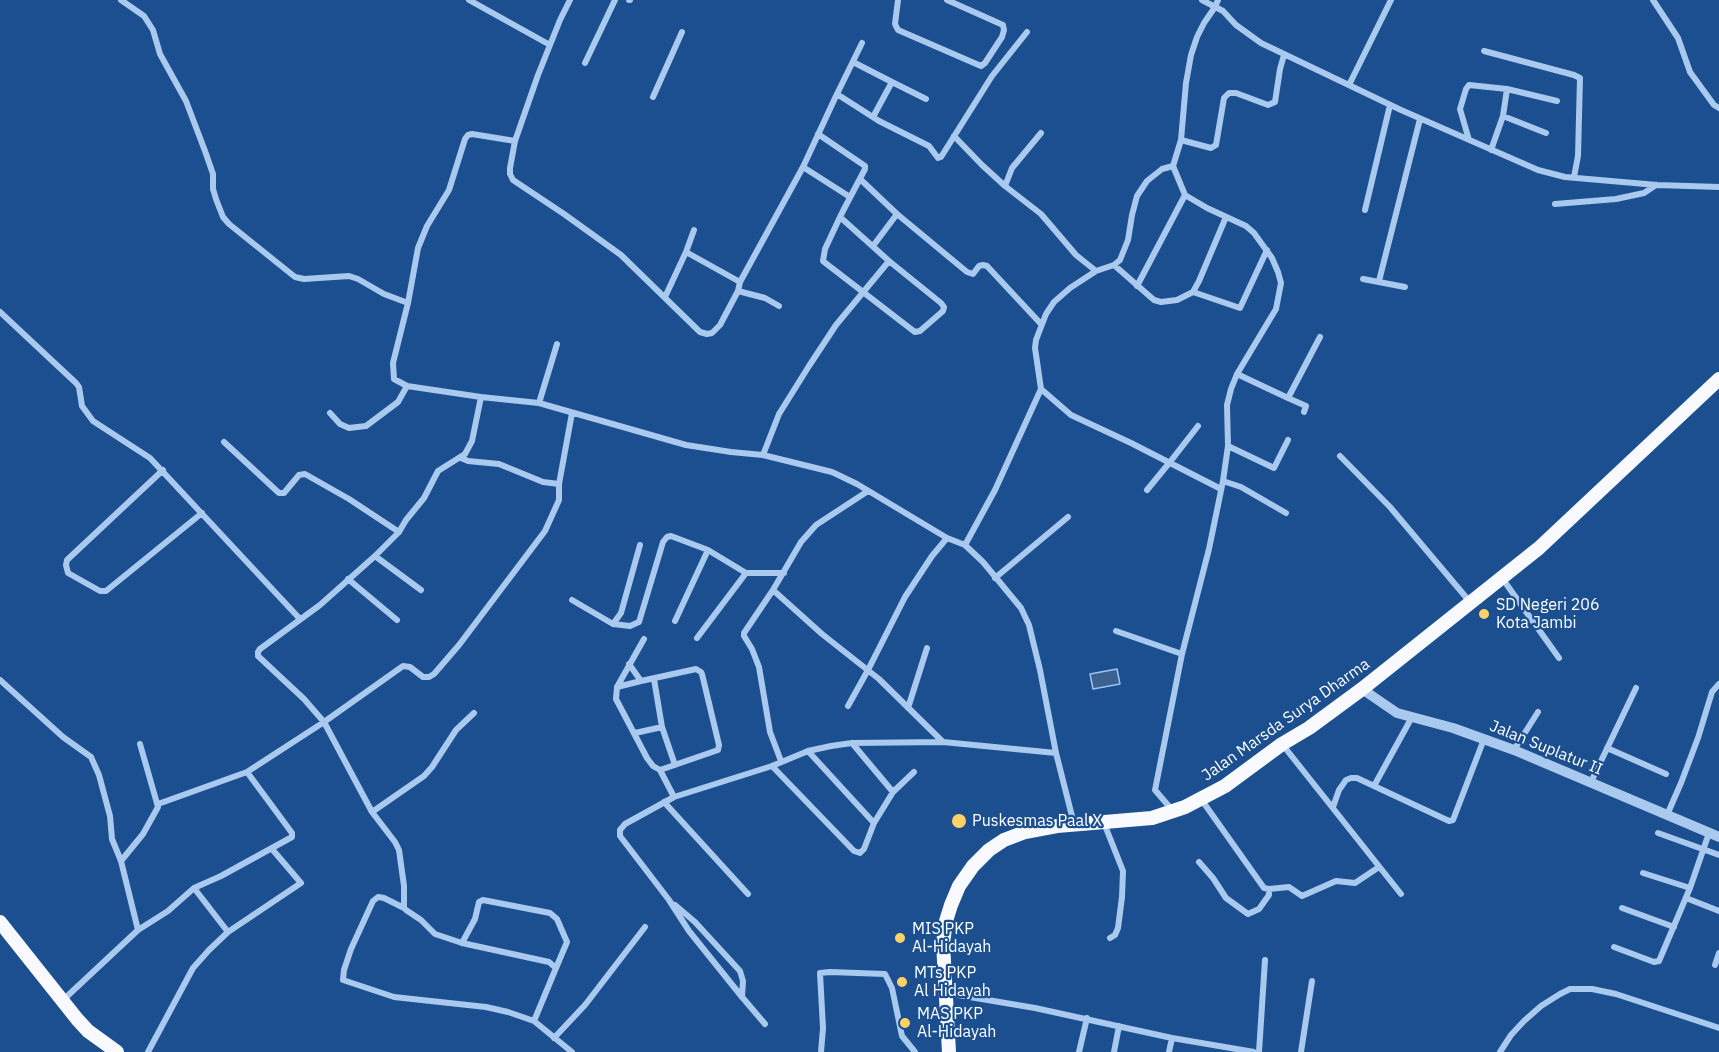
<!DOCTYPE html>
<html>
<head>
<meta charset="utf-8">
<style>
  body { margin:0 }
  canvas { display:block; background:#1b4f8f }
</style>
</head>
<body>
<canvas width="1719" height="1052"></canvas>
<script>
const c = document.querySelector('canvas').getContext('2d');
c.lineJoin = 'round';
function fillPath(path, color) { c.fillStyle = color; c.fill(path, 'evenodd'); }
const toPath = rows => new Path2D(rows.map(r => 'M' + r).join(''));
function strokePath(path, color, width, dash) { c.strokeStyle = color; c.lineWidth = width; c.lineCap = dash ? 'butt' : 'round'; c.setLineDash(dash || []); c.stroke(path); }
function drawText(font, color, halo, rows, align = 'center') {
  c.font = font + ' "IBM Plex Sans",sans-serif'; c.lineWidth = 4.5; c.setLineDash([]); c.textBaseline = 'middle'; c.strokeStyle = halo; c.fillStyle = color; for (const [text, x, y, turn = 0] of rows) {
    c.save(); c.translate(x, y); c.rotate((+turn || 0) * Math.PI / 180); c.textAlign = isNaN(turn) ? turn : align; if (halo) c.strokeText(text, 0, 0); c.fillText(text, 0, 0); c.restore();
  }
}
const water = toPath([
  [1117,669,1120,684,1093,689,1090,674,1117,669]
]);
fillPath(water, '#3c6290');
strokePath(water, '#9cc4f0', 1.5);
strokePath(toPath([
  [121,0,144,16,153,30,160,54,186,101,205,151,213,174,213,189,216,199,223,217,229,224,295,277,304,279,349,276,358,279,384,294,408,303],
  [469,0,550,45],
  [570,0,560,20,538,75,515,141,510,168,510,174,513,180,564,214,621,255,700,332,707,334,712,333,720,325,738,291],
  [629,0,630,0],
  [898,0,895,24,898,30,981,66,985,63,1002,37,1004,30,1003,25,947,0],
  [1202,0,1223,11,1236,25,1261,43,1401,110,1538,170,1565,177,1657,185,1719,187],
  [1653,0,1678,38,1690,72,1714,105,1719,108],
  [1484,51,1574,75,1580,78,1578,156,1574,177],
  [853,62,892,82,873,117],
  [585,63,615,0],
  [892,82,926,99],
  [1349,85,1391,0],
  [836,96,862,43],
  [653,97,682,32],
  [1503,116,1546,133],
  [818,134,865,166,865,169,844,209,840,217,825,249,823,261,915,332,920,331,943,311,944,307,941,303,889,261,840,217],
  [954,136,982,165,1005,186,1041,214,1076,255,1096,271],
  [1181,140,1211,148,1216,145,1224,98,1229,93,1236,93,1268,105,1275,102,1280,69,1284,55],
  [1469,140,1460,109,1466,89,1469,85,1507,89,1557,101],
  [515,141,472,134,468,135,465,139,449,190,427,226,418,248,408,303,393,363,394,379,407,386,481,397,539,403,686,445,731,452,763,455,832,472,857,484,947,538,965,545,983,562,1021,608,1029,625,1040,670,1056,753,1074,824],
  [1491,150,1503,116,1507,89],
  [1173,166,1181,140,1186,83,1191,55,1197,37,1204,23,1215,7,1218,0],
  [803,167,850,197],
  [860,179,897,214],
  [1005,186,1012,168,1041,133],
  [1555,204,1616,199,1644,193,1656,185],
  [1365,210,1390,105],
  [873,246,897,214,967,272,973,274,979,266,983,265,987,266,1041,324],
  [686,252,740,282,738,291,765,298,779,306],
  [1114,265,1154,300,1161,302,1177,300,1193,292,1199,281,1226,217],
  [1363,279,1405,287],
  [1379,281,1420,119],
  [740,282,803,167,836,96,840,96,879,121,929,146,938,158,941,157,992,76,1027,32],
  [1137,286,1185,195],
  [1193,292,1240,308,1267,250],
  [665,297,686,252,694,230],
  [0,312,76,383,79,387,82,406,93,421,150,458,300,619],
  [1237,374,1288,398,1320,337],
  [1041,389,1071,415,1131,443,1221,489],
  [481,397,472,441,465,454,438,471,424,498,406,520,399,532,375,556,320,605,260,649,258,652,258,656,304,699,324,722,372,812,395,842,399,850,404,886,404,908,406,910,421,920,435,934,462,943,549,962,556,968,534,1021],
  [1288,398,1306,406,1304,412],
  [539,403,557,344],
  [330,413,340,424,349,428,366,426,398,402,407,386],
  [224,442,279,493,284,493,299,475,305,474,349,499,399,532],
  [1228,446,1274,468,1288,440],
  [763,455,779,414,809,366,836,325,889,261],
  [1340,456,1390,507,1470,602],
  [461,458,468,461,499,464,543,482,559,484],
  [163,470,67,560,66,565,68,573,100,591,106,591,202,513],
  [1223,481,1241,487,1286,513],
  [1147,490,1170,462,1198,426],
  [868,491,816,525,801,542,773,590,822,634,879,679,943,742],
  [965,545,995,490,1041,389,1035,348,1036,340,1046,314,1054,302,1070,288,1096,271,1114,265,1120,260,1128,240,1132,215,1137,196,1147,181,1162,169,1173,166,1185,195,1207,208,1246,226,1254,233,1272,258,1278,272,1281,283,1276,309,1237,374,1231,389,1227,405,1228,446,1223,481,1209,549,1182,654,1155,790,1173,811],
  [375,556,421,590],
  [995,578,1068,517],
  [1502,578,1559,658],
  [348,579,397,620],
  [773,590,744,633,744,636,752,649,759,667,770,732,781,761],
  [572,600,613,624,630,626,639,622,663,542,667,537,671,536,708,550,746,573],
  [675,621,708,550],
  [613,624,621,613,640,545],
  [1116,631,1182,654],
  [697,638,746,573,784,573],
  [644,639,617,687,616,699,647,758,653,766,660,770,674,797],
  [629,664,641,681,696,669,701,672,702,674,719,745,718,750,660,770],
  [654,679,662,727,675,765],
  [0,680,63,737,91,757,99,775,110,816,112,839,121,861],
  [617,687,641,681],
  [848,706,868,670,905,597,932,556,947,538],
  [908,708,927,648],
  [1412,717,1374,786,1449,821,1453,820,1484,739],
  [635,733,662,727],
  [852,743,893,792],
  [1282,744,1401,894],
  [1607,748,1666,774],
  [1514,750,1538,712],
  [808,751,874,823,893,792,914,772],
  [772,766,854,851,860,853,864,849,874,823],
  [1591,782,1636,688],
  [1201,799,1264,888,1269,889,1289,887,1302,896,1336,881,1355,883,1379,867],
  [664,802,748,894],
  [158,804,247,772,324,722,403,666,410,667,423,677,429,677,434,674,459,645,545,531,559,500,559,484,572,413],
  [1333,807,1339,790,1346,780,1351,778,1357,778,1374,786],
  [372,812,424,776,432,767,456,730,474,713],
  [1667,815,1681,783,1698,738,1712,692,1719,684],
  [1104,823,1123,871,1122,897,1118,928,1115,935,1110,938],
  [1658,833,1719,855],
  [1199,862,1213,878,1226,898,1248,914,1259,909,1269,895,1269,889],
  [1643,873,1690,888],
  [1686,898,1719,911],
  [675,905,695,922,740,971,743,981,742,997],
  [404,908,384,898,378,897,373,901,351,949,344,970,343,980,394,997,486,1007,508,1012,534,1021,572,1052],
  [1622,908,1674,927],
  [138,930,168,911,194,888,221,876,292,837,292,833,247,772],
  [228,932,301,883,272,849],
  [462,943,475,919,479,902,483,900,550,913,557,919,567,942,556,968],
  [1614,947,1654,962,1659,961,1690,888,1709,833],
  [1715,965,1719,953],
  [946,993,1035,1008,1172,1038,1254,1052],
  [62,1001,138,930,121,861,143,834,158,807,140,744],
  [765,1024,742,997,689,931,669,900,620,836,620,830,625,824,674,797,772,766,808,751,831,746,852,743,943,742,1056,753],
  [554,1038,585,1005,645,927],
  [148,1052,193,968,209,950,228,932,194,888],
  [821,1052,823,1028,820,973,830,972,885,974,892,988,902,1036,915,1052],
  [1079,1052,1087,1018],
  [1114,1052,1119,1026],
  [1169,1052,1172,1038],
  [1259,1052,1265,960],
  [1301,1052,1312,981],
  [1500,1052,1511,1035,1524,1021,1541,1006,1560,994,1570,989,1592,989,1616,994,1719,1028]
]), '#a9c9ee', 6);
strokePath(toPath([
  [1362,689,1397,713,1453,728,1514,750,1719,837]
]), '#a9c9ee', 10);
strokePath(toPath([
  [0,922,77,1019,88,1031,117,1052],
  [949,1052,943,943,946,921,951,905,959,886,973,866,989,850,1004,840,1025,832,1057,826,1152,818,1185,807,1225,786,1282,744,1309,728,1362,689,1539,548,1719,379]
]), '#f8faff', 14);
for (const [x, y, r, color] of [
  [1484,614,6,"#ffd166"],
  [959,821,8,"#ffd166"],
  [900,938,6,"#ffd166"],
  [902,982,6,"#ffd166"],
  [905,1023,6,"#ffd166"]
]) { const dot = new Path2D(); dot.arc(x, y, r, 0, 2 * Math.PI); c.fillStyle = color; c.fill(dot); strokePath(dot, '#1b4f8f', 2); }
drawText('16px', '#fff', '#1b4f8f', [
  ["SD Negeri 206",1496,605],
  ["Kota Jambi",1496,623],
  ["Puskesmas Paal X",972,821],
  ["MIS PKP",912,929],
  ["Al-Hidayah",912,947],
  ["MTs PKP",914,973],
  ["Al Hidayah",914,991],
  ["MAS PKP",917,1014],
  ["Al-Hidayah",917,1032]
], 'left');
drawText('16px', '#fff', '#1b4f8f', [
  ["Jalan Marsda Surya Dharma",1286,720,-35],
  ["Jalan Suplatur II",1546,748,22]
]);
</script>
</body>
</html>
